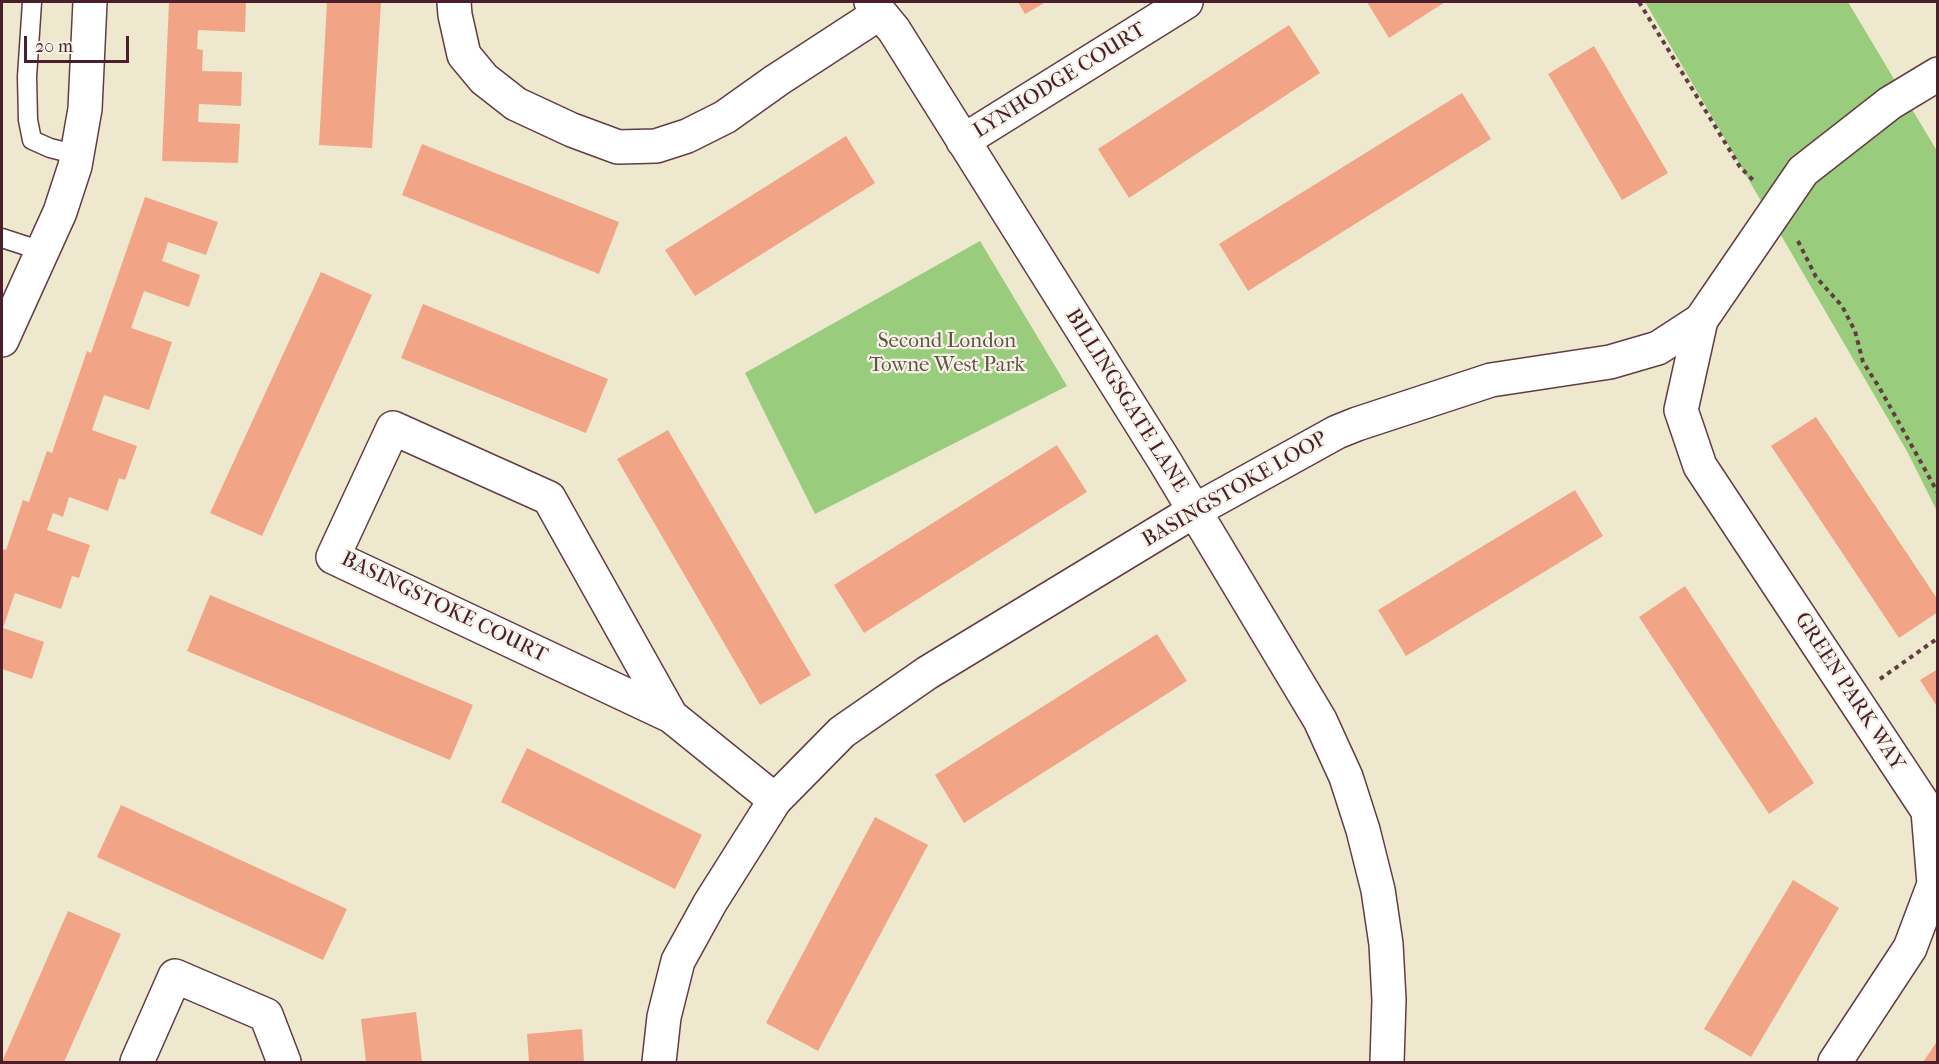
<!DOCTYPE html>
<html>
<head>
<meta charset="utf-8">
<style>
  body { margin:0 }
  #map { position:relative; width:1939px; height:1064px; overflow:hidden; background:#eee8cf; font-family:"IM FELL French Canon",serif }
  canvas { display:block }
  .frame { position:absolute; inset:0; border:3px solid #4a1f2b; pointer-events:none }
  .scale { position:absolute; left:24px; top:36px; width:105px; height:27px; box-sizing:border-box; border:3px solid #4a1f2b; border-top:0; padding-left:8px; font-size:18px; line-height:21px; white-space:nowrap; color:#4a1f2b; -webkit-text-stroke:4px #f7f3e8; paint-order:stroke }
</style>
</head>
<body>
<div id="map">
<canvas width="1939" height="1064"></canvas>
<div class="frame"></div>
<div class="scale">20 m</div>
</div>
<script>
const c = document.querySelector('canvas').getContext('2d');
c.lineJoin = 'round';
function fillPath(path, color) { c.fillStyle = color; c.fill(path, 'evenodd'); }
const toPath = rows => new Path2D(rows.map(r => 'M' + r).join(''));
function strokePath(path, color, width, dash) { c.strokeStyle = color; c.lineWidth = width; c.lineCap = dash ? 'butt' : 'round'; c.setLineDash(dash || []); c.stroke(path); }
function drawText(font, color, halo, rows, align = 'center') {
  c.font = font + ' "IM FELL French Canon",serif'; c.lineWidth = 4.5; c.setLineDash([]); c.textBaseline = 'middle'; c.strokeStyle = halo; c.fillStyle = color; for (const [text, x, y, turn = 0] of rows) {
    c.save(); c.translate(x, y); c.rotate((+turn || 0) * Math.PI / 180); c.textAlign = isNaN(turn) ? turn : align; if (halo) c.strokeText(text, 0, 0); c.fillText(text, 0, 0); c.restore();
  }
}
fillPath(toPath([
  [1645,2,1848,2,1937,151,1937,511,1908,453],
  [980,241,1067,386,815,514,745,373]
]), '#99cc7d');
fillPath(toPath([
  [169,2,246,2,245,32,198,30,197,49,203,50,202,71,242,72,241,106,199,104,198,122,240,124,238,163,162,161],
  [327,2,381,2,372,148,319,145],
  [1018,2,1046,2,1025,14],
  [1367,2,1445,2,1389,38],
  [1289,25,1320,73,1129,198,1098,149],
  [1594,46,1668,173,1622,200,1548,74],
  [1462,93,1491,139,1248,291,1219,244],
  [846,136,875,183,695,296,665,250],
  [422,144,619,222,599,274,402,195],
  [145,197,218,222,206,255,168,242,162,261,200,275,189,307,144,291,131,328,172,342,149,410,104,395,92,430,137,446,125,480,119,478,108,511,69,497,63,517,53,513,47,530,90,545,79,578,72,576,61,609,15,593,3,628,44,642,32,679,2,669,2,549,6,550,23,500,29,502,47,451,52,453,87,351,91,353],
  [321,272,372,295,262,536,210,513],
  [423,304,608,379,586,433,401,358],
  [1816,417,1938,600,1938,612,1899,638,1771,446],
  [668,430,811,675,760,705,617,459],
  [1057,445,1087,492,864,633,834,585],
  [1575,490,1603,536,1406,656,1378,610],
  [1685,586,1814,783,1769,814,1639,617],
  [210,595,473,705,450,760,187,651],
  [1157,634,1187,681,964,823,935,775],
  [1938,669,1938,708,1920,680],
  [527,748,702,835,675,889,501,802],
  [121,805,347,909,323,960,97,857],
  [875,817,928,845,818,1051,766,1023],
  [1793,880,1839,908,1751,1057,1704,1029],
  [68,911,121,934,64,1062,2,1062],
  [416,1012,422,1062,366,1062,361,1019],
  [582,1029,584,1062,529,1062,527,1034],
  [1938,1040,1938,1062,1923,1062]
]), '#f1a586');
const service = toPath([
  [32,2,27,77,28,120,32,140,50,148,78,155],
  [2,238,42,251]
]);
const minor = toPath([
  [454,2,455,15,464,55,484,79,516,104,572,130,618,147,656,146,687,136,725,117,777,80,880,13],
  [871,2,894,30,1164,460,1320,720,1346,777,1363,830,1378,890,1386,944,1389,1000,1387,1062],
  [963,141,1186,2],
  [1701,320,1681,410,1700,466,1928,811,1934,884,1910,948,1835,1062],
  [2,340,60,212,75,166,85,109,90,2],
  [671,716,549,498,393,428,333,557,671,716,775,800],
  [137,1062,175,976,266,1015,284,1062],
  [659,1062,664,1017,678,961,710,903,775,800,842,732,927,673,1194,511,1337,432,1357,424,1491,380,1610,362,1658,348,1701,320,1803,171,1890,103,1938,74]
]);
strokePath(service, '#633d44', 21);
strokePath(minor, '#633d44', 36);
strokePath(toPath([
  [1639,2,1740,167,1755,182],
  [1798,241,1816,277,1842,306,1855,331,1863,362,1879,387,1938,493],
  [1880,679,1938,638]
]), '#633d44', 4, [4.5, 4.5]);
strokePath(service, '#fff', 18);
strokePath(minor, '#fff', 33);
drawText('21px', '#4a1f2b', '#f7f3e8', [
  ["LYNHODGE COURT",1060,81,-32],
  ["BILLINGSGATE LANE",1126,401,58],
  ["BASINGSTOKE LOOP",1235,490,-30],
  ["BASINGSTOKE COURT",444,608,26],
  ["GREEN PARK WAY",1849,692,57]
]);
drawText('21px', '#625344', '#f7f3e8', [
  ["Second London",947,342],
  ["Towne West Park",947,366]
]);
</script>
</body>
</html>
